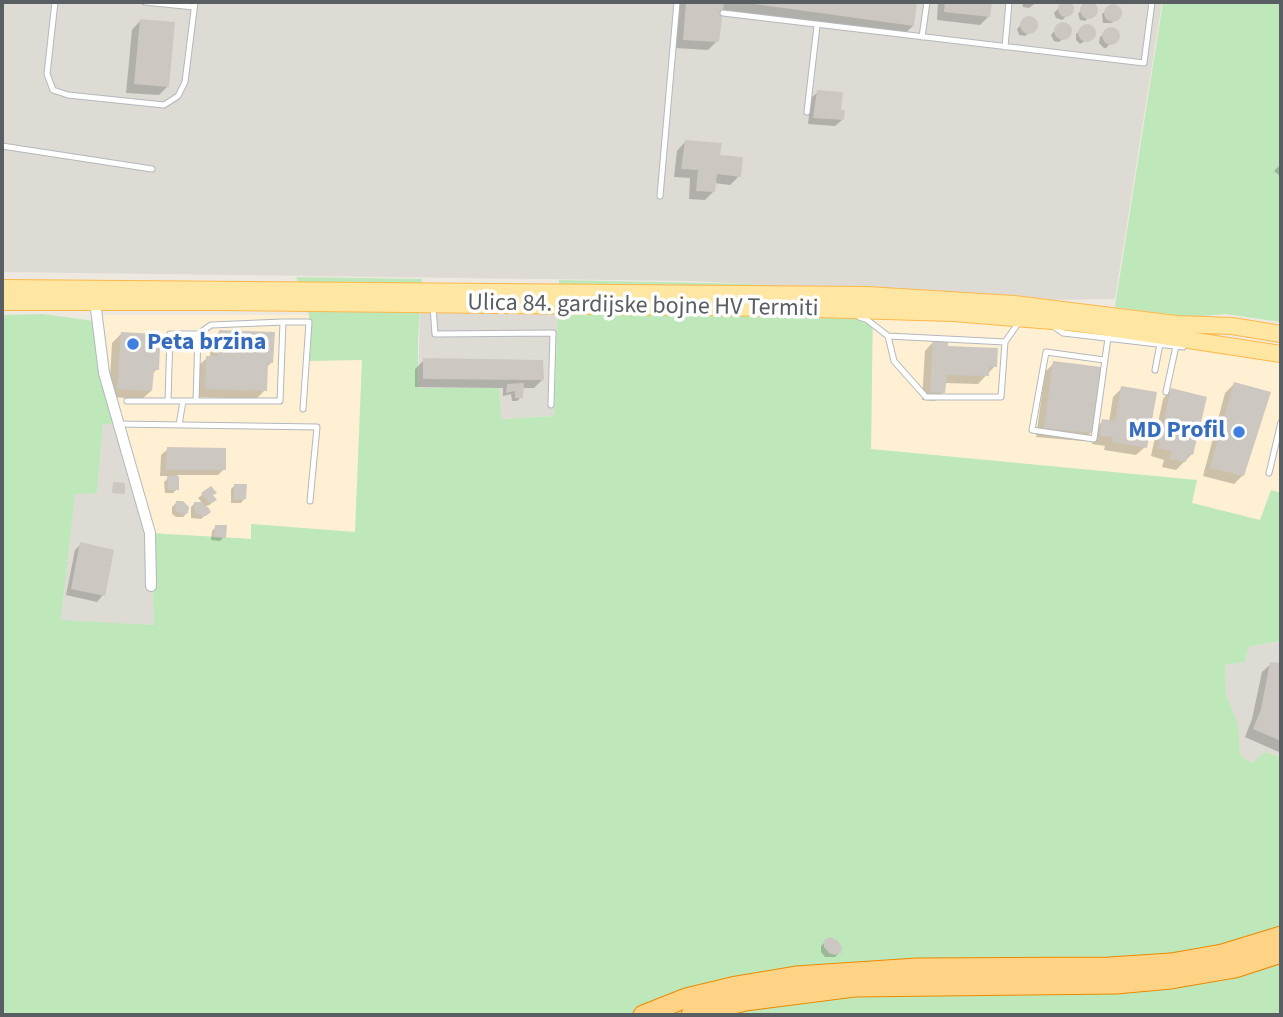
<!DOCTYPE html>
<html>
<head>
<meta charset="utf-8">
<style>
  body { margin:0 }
  #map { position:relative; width:1283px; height:1017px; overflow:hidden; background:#eee9e0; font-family:"Source Sans 3",sans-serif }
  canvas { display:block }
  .frame { position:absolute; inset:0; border:4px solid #595e63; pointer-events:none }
</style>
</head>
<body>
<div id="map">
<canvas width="1283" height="1017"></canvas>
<div class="frame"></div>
</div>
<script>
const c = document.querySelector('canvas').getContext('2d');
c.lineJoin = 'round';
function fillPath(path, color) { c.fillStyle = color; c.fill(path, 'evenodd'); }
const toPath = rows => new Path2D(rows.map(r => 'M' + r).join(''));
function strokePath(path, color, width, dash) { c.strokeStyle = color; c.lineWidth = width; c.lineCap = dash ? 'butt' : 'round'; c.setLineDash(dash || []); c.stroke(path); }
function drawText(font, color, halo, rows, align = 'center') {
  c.font = font + ' "Source Sans 3",sans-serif'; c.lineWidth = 7; c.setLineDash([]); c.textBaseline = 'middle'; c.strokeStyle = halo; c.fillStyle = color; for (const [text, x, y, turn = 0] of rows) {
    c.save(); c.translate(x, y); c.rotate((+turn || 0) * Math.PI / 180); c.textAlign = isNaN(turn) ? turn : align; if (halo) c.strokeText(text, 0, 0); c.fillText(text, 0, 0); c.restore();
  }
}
fillPath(toPath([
  [873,302,1257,340,1281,345,1281,493,1271,490,1260,520,1192,503,1196,481,871,449],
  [96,315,309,315,362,360,355,532,252,524,252,539,150,533,118,424]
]), '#fff0d3');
fillPath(toPath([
  [2,2,1162,2,1115,299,873,302,750,284,692,281,2,272],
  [420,310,558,311,554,416,500,419,499,388,418,389],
  [103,424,118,424,150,533,154,625,61,621,75,493,97,492],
  [1281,641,1281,757,1265,752,1252,763,1240,755,1237,725,1226,694,1225,665,1245,662,1249,647]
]), '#dedbd5');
fillPath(toPath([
  [1163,2,1281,2,1281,322,1225,314,1189,317,1115,307],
  [296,277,422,279,418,339,418,388,499,388,501,419,554,416,559,280,750,284,873,302,871,449,1197,480,1192,503,1260,520,1271,490,1281,493,1281,641,1249,647,1245,662,1225,665,1226,694,1238,725,1240,755,1252,763,1265,752,1281,757,1281,1015,2,1015,2,315,43,314,94,321,118,424,103,424,97,493,75,494,61,620,154,625,150,533,251,539,251,524,355,532,362,360,310,361,309,315]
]), '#bee8b9');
fillPath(toPath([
  [679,2,915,2,913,26,904,34,721,10,717,41,708,50,675,48],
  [938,2,990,2,989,16,980,25,937,20],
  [1022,2,1037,2,1029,8,1023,7],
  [1064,2,1072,5,1072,11,1062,20,1056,18,1054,13],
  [1088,3,1094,4,1096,10,1085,21,1080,20,1078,14],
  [1112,6,1118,8,1120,13,1112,23,1103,23,1102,14],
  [1027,18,1035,22,1035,28,1025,36,1019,35,1017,29],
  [140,21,168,86,159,95,126,93,132,30],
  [1059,25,1068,26,1069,34,1059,42,1054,41,1051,35],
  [1086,26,1093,30,1093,36,1080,44,1076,40,1076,34],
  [1109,29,1115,31,1117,36,1106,48,1104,48,1099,43,1100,37],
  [818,92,839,111,842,120,835,126,808,124,811,98],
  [685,142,718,157,739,176,730,185,714,183,713,192,705,200,689,199,690,178,674,177,677,151],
  [1281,164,1281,177,1274,171],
  [220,331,271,363,266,368,265,390,256,399,197,397,198,366,207,358,210,358,211,340],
  [121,334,157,369,151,375,151,391,142,399,109,397,112,343],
  [933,342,947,348,995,366,978,384,944,383,943,392,935,401,922,400,925,351],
  [424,360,542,380,534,388,522,388,521,397,517,401,512,401,511,394,503,396,503,388,415,387,415,369],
  [1054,363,1091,432,1103,421,1109,422,1113,397,1122,388,1145,447,1136,455,1104,450,1105,446,1092,444,1094,430,1082,441,1036,437,1045,372],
  [1234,384,1243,475,1234,484,1203,476,1225,393],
  [1171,390,1192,454,1176,470,1162,467,1164,460,1151,456,1163,399],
  [168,449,224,469,218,475,177,475,177,489,173,493,165,493,164,482,170,476,160,476,161,455],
  [235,485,244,499,241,503,231,503,231,489],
  [211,488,211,504,205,507,209,512,201,519,191,518,191,507,195,503,203,504,198,498],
  [176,503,187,513,183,517,176,517,172,514,172,507],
  [216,527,224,537,220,541,211,540,212,531],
  [81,544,103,595,97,602,66,595,75,550],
  [1271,664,1281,665,1281,753,1245,737,1252,719,1262,672],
  [825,942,839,953,835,957,825,957,821,952,821,946]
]), '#0003');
fillPath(toPath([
  '1058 9a8 8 0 1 1 16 0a8 8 0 1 1-16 0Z',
  '1080 10a9 9 0 1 1 18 0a9 9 0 1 1-18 0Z',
  [686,2,724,2,719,42,683,40],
  [740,2,917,2,914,26],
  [945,2,992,2,990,17,944,12],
  '1104 13a9 9 0 1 1 18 0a9 9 0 1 1-18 0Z',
  '1020 25a9 9 0 1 1 18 0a9 9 0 1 1-18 0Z',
  [140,19,175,22,169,87,134,84],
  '1054 31a9 9 0 1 1 18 0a9 9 0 1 1-18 0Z',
  '1078 33a9 9 0 1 1 18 0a9 9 0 1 1-18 0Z',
  '1102 36a9 9 0 1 1 18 0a9 9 0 1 1-18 0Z',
  [817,90,843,92,841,110,845,110,844,120,813,118],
  [685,140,722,143,720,155,743,157,741,177,717,174,715,192,696,191,698,170,681,169],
  [219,330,275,332,273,363,268,363,267,391,205,389,206,356,218,356],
  [121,332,156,334,155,348,160,348,159,370,154,370,152,391,117,389],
  [948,339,948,346,998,348,997,367,989,367,989,376,947,375,945,393,930,392,933,340],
  [423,358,543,360,544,380,423,379],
  [1053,361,1101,367,1093,433,1044,428],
  [1234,382,1271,392,1244,476,1210,468],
  [524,383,523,398,515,398,515,391,506,393,507,384],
  [1121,386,1157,392,1147,448,1112,442,1113,437,1100,436,1102,419,1115,421],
  [1171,388,1207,397,1193,455,1188,454,1186,462,1170,459,1172,451,1158,448],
  [167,447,226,448,226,470,166,470],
  [167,476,179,476,179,490,168,490],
  [113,482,125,483,125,494,112,493],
  [234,484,247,484,246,499,234,500],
  [211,486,217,493,213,495,217,500,210,504,201,493],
  [176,501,183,501,189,507,188,513,180,514,175,510],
  [194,502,203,502,204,507,208,507,211,512,206,516,195,514],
  [215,525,227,525,226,538,214,537],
  [80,542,114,550,105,596,71,589],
  [1270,662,1281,663,1281,741,1253,729,1261,709],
  [830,937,837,940,842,947,841,953,835,955,829,953,824,947,824,940]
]), '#cdc7c1');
const lane = toPath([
  [55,2,47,74,53,90,68,95,164,105,178,96,185,82,195,2],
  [145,2,194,7],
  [723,13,1144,63,1152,2],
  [922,37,927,2],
  [1005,47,1009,2],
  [807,112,817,26],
  [2,146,152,169],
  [660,196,677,2],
  [433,307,435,334,553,333,551,405],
  [859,317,866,319,888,336,1005,342,1019,322],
  [283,322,309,322,303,409],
  [1053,326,1063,333,1183,347],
  [888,336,894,361,926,397,1001,397,1005,342],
  [1104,360,1046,352,1032,430,1094,439,1108,338],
  [1155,370,1160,344],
  [1166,392,1176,346],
  [127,401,280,401,283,322,211,325,198,334],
  [168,401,170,334,198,334,196,401],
  [118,424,317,427,310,501],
  [179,425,183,401],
  [1269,473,1281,422]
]);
const street = toPath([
  [95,301,104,373,150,533,151,586]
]);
const primary = toPath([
  [2,288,867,295,1014,304,1176,324,1232,326,1281,334],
  [2,302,219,302,783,308,953,313,1077,323,1281,354]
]);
const highway = toPath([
  [643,1015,686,998,736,986,796,976,917,968,1109,967,1171,963,1222,954,1281,936],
  [691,1015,745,1001,854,987,1116,984,1171,979,1235,968,1281,953]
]);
strokePath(lane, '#b3b8bc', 7);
strokePath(street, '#b3b8bc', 12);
strokePath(primary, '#feb748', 18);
strokePath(highway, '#ed8900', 21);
strokePath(lane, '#fff', 5);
strokePath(street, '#fff', 10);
strokePath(primary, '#ffe6a3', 16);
strokePath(highway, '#ffd385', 19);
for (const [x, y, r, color] of [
  [133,344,7,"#3f7fe0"],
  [1239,432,7,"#3f7fe0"]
]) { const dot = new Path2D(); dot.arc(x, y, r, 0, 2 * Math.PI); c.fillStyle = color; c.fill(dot); strokePath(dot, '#fff', 2.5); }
drawText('24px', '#595e63', '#fff', [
  ["Ulica 84. gardijske bojne HV Termiti",643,307,1]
]);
drawText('bold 24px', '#366cbe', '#fff', [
  ["Peta brzina",147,344],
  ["MD Profil",1225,432,"right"]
], 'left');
</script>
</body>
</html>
